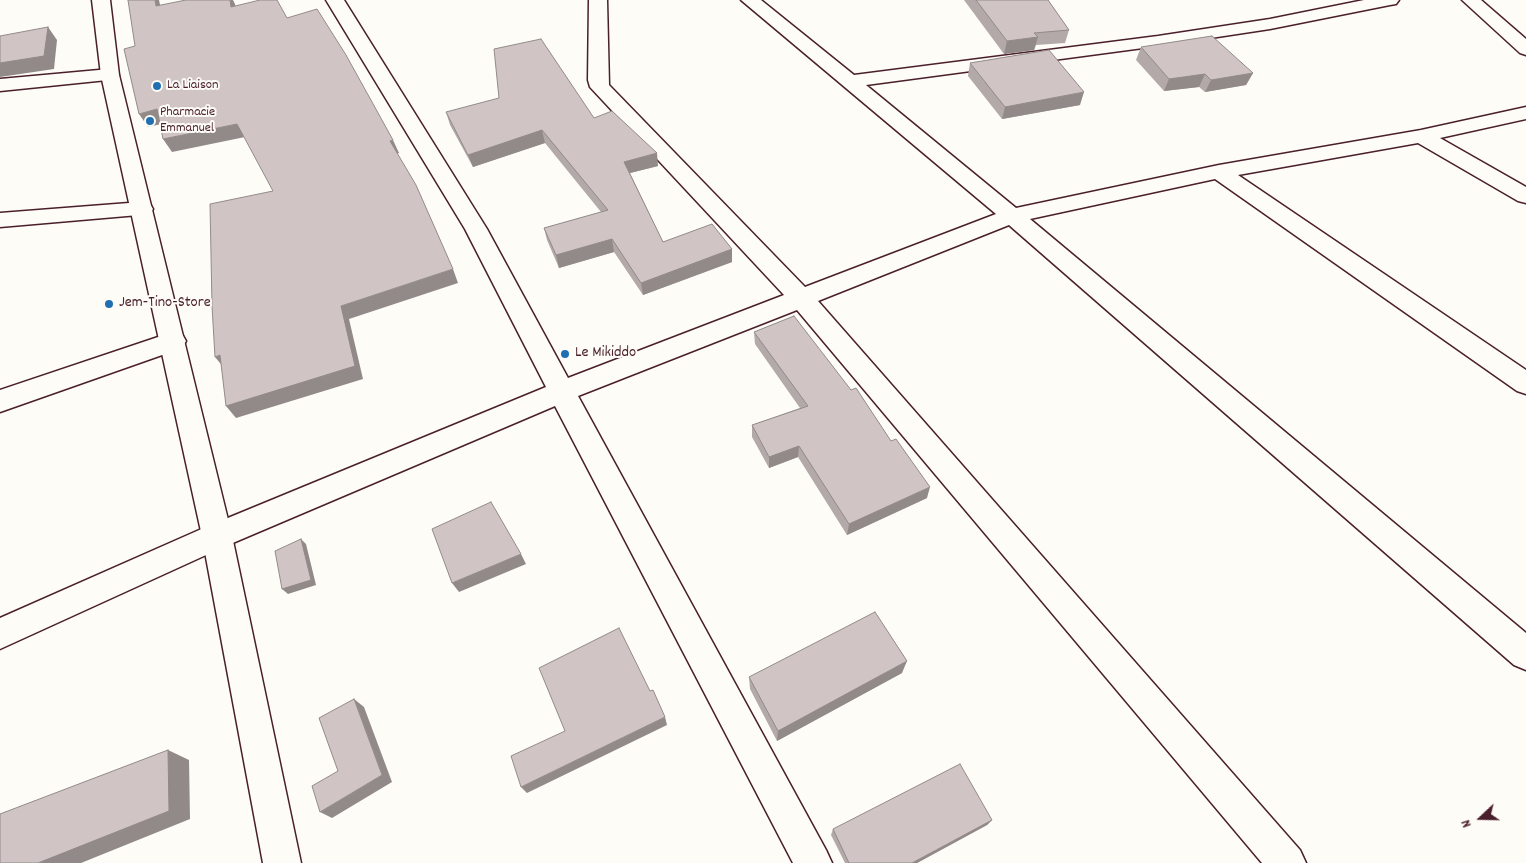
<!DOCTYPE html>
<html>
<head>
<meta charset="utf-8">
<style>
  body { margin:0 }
  #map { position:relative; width:1526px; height:863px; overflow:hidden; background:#fdfcf7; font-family:Dekko,sans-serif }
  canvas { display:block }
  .north { position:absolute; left:1456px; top:793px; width:50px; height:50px; -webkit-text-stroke:4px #fdfcf7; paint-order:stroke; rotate:249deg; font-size:14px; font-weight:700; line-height:20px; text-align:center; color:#4a1f2b }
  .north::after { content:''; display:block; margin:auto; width:18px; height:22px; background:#4a1f2b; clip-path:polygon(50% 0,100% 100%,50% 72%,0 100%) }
</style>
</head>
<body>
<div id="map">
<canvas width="1526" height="863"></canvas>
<div class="north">N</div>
</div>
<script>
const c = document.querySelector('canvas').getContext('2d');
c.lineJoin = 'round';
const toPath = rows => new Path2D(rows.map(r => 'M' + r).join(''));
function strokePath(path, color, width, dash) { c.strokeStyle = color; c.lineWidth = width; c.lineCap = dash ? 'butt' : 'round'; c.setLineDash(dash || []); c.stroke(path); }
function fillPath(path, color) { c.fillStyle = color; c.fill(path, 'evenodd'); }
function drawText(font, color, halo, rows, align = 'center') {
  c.font = font + ' Dekko,sans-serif'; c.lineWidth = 4; c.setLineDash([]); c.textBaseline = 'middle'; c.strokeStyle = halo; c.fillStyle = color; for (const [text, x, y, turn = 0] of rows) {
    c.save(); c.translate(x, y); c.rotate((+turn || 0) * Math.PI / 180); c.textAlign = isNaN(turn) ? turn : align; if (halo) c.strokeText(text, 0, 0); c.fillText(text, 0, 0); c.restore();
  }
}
const minor = toPath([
  [326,0,344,0,487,229,568,378,784,295,590,87,588,80,589,0,607,0,609,85,805,287,996,214,741,0,761,0,854,75,1158,36,1270,19,1364,0,1399,0,1396,4,1390,5,1270,29,1158,46,866,85,1016,208,1219,165,1421,130,1526,107,1526,119,1440,138,1526,187,1526,203,1518,201,1418,143,1238,175,1526,370,1526,394,1517,391,1215,179,1030,219,1526,633,1526,670,1514,665,1009,225,818,301,1300,850,1306,863,1262,863,797,310,578,396,826,850,832,863,793,863,555,406,228,545,0,649,0,618,206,527,546,387,465,229,326,0],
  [1462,0,1481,0,1526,39,1526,55,1520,53,1462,0],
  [110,69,117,71,119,75,117,79,0,91,0,79,110,69],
  [142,202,150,204,153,209,150,214,0,227,0,213,142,202],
  [173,332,182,334,186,341,182,348,0,412,0,390,173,332]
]);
const major = toPath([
  [92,0,110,0,119,75,232,536,301,863,263,863,202,536,101,75,92,0]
]);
strokePath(minor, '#4a1f2b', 3);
strokePath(major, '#4a1f2b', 3);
fillPath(minor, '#fdfcf7');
fillPath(major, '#fdfcf7');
fillPath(toPath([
  [964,0,1048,0,1069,30,1065,43,1036,45,1034,50,1004,54],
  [1141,47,1253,73,1246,85,1205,92,1199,87,1164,91,1136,60],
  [970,63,1080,105,1002,119,968,76],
  [446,112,594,118,658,166,630,173,663,242,732,249,732,262,643,295,614,252,559,268,547,240,544,228,601,212,545,143,473,167,450,125],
  [754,332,927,498,847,535,798,457,769,468,752,437,752,425,800,408,755,344],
  [902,673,777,741,750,689,749,677],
  [992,820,987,825,917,863,845,863,831,835,833,829]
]), '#b3a9a9');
fillPath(toPath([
  [155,0,159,0,163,19,156,6],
  [230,0,233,0,235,4,238,20,231,7],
  [48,27,57,40,54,69,0,77,0,63],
  [1038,37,1034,50,1004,54,1007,41],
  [1253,73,1246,85,1205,92,1211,80],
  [1205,74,1199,87,1164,91,1169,79],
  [1084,92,1080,105,1002,119,1005,107],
  [157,109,166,123,148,127,139,114],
  [237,124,245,137,172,152,163,139],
  [542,130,545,143,473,167,468,155],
  [393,140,399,153,396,154,390,141],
  [657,153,658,166,626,174,624,162],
  [612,239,614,252,559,268,556,255],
  [732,249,732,262,643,295,641,283],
  [453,269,458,283,349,319,363,379,236,418,226,406,341,306],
  [220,355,225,369,215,357],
  [799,446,798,457,769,468,769,457],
  [930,487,927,498,847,535,849,524],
  [301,539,306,544,316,585,288,594,282,589],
  [521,554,526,564,459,592,452,583],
  [907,661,902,673,777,741,778,731],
  [354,699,364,707,392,782,332,818,320,812,382,775],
  [665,717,667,725,527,793,521,787],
  [168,750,189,760,190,819,81,863,38,863],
  [992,820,987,825,917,863,912,863]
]), '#928a89');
const building = toPath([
  [128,0,155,0,156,6,186,0,230,0,231,7,260,0,277,0,287,18,317,9,346,55,393,140,390,141,416,185,453,269,341,306,355,366,226,406,220,355,215,357,212,306,210,204,273,191,237,124,163,139,157,109,139,114,124,49,135,46,128,0],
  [976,0,1048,0,1069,30,1034,33,1038,37,1007,41,976,0],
  [48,27,44,56,0,63,0,36,48,27],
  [1212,36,1253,73,1211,80,1205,74,1169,79,1141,47,1212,36],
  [541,39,594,118,612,111,657,153,624,162,663,242,712,224,732,249,641,283,612,239,556,255,544,228,608,210,542,130,468,155,446,112,499,98,494,49,541,39],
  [1049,50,1084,92,1005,107,970,63,1049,50],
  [794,316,851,390,856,388,891,441,896,439,930,487,849,524,799,446,769,457,752,425,808,406,754,332,794,316],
  [491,502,521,554,452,583,432,529,491,502],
  [301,539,311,580,282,589,275,551,301,539],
  [875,612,907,661,778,731,749,677,875,612],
  [619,628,650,691,653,690,665,717,521,787,511,756,565,731,539,668,619,628],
  [354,699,382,775,320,812,312,786,338,771,319,718,354,699],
  [168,750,169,811,38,863,0,863,0,814,168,750],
  [960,764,992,820,912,863,849,863,833,829,960,764]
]);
fillPath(building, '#d0c5c4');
strokePath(building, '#928a89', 1);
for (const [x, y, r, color] of [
  [157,86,5,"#1f6fb2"],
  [150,121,5,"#1f6fb2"],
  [109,304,5,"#1f6fb2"],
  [565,354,5,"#1f6fb2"]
]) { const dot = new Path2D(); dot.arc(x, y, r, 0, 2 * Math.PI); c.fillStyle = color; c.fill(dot); strokePath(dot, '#fdfcf7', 2); }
drawText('14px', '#4a1f2b', '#fdfcf7', [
  ["La Liaison",167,86],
  ["Pharmacie",160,113],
  ["Emmanuel",160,129]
], 'left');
drawText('16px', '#4a1f2b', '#fdfcf7', [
  ["Jem-Tino-Store",119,304],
  ["Le Mikiddo",575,354]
], 'left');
</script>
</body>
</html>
